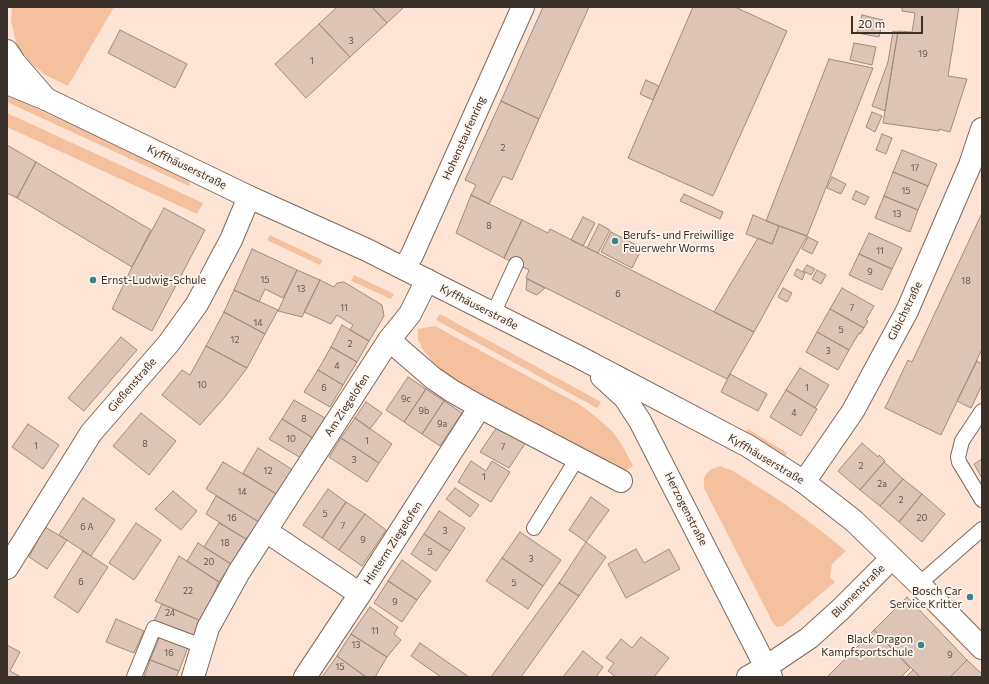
<!DOCTYPE html>
<html>
<head>
<meta charset="utf-8">
<style>
  body { margin:0 }
  #map { position:relative; width:989px; height:684px; overflow:hidden; background:#fde4d5; font-family:Commissioner,sans-serif }
  canvas { display:block }
  .frame { position:absolute; inset:0; border:8px solid #3a312b; pointer-events:none }
  .scale { position:absolute; left:851px; top:16px; width:72px; height:18px; box-sizing:border-box; border:2px solid #3a312b; border-top:0; padding-left:5px; font-size:12px; line-height:14px; white-space:nowrap; color:#3a312b; -webkit-text-stroke:3px #fff5ef; paint-order:stroke }
</style>
</head>
<body>
<div id="map">
<canvas width="989" height="684"></canvas>
<div class="frame"></div>
<div class="scale">20 m</div>
</div>
<script>
const c = document.querySelector('canvas').getContext('2d');
c.lineJoin = 'round';
function fillPath(path, color) { c.fillStyle = color; c.fill(path, 'evenodd'); }
const toPath = rows => new Path2D(rows.map(r => 'M' + r).join(''));
function strokePath(path, color, width, dash) { c.strokeStyle = color; c.lineWidth = width; c.lineCap = dash ? 'butt' : 'round'; c.setLineDash(dash || []); c.stroke(path); }
function drawText(font, color, halo, rows, align = 'center') {
  c.font = font + ' Commissioner,sans-serif'; c.lineWidth = 3.5; c.setLineDash([]); c.textBaseline = 'middle'; c.strokeStyle = halo; c.fillStyle = color; for (const [text, x, y, turn = 0] of rows) {
    c.save(); c.translate(x, y); c.rotate((+turn || 0) * Math.PI / 180); c.textAlign = isNaN(turn) ? turn : align; if (halo) c.strokeText(text, 0, 0); c.fillText(text, 0, 0); c.restore();
  }
}
fillPath(toPath([
  [12,7,114,7,68,86,44,74,31,63,20,49,18,50,11,21],
  [7,95,128,150,190,182,189,186,7,102],
  [7,113,203,203,197,214,7,127],
  [270,235,322,260,320,265,267,240],
  [354,275,394,294,391,299,351,281],
  [440,314,601,402,597,408,436,320],
  [435,326,579,404,590,412,612,431,622,445,633,466,625,471,621,471,468,389,437,368,422,348,418,340,418,329],
  [748,429,787,453,784,458,745,434],
  [720,466,733,471,782,502,820,530,846,551,832,564,830,577,835,582,783,626,777,627,773,623,704,488,704,478,707,473,712,469]
]), '#f4c09e');
const building = toPath([
  [337,7,372,7,387,23,350,57,319,24,337,7],
  [372,7,404,7,387,23,372,7],
  [543,7,589,7,539,119,501,101,543,7],
  [693,7,735,7,787,31,713,196,628,158,693,7],
  [902,7,959,7,948,76,967,79,950,132,939,129,939,131,883,123,898,31,912,32,915,13,902,11,902,7],
  [862,15,883,20,879,37,857,33,862,15],
  [319,24,350,57,306,98,275,64,319,24],
  [120,30,187,64,175,88,108,53,120,30],
  [893,31,898,32,885,111,872,106,888,62,893,31],
  [854,43,876,47,872,65,850,60,854,43],
  [829,59,873,68,807,236,766,221,829,59],
  [646,80,659,86,653,100,640,94,646,80],
  [501,101,539,119,512,180,503,176,489,204,471,195,476,185,465,180,501,101],
  [872,112,882,116,875,132,866,127,872,112],
  [882,134,892,138,886,154,876,150,882,134],
  [7,145,36,162,17,198,7,193,7,145],
  [902,150,937,164,928,186,893,172,902,150],
  [36,162,151,230,132,267,17,198,36,162],
  [893,172,928,186,918,210,884,196,893,172],
  [832,177,846,184,841,194,827,188,832,177],
  [856,191,869,197,865,205,852,199,856,191],
  [684,194,723,212,720,219,680,201,684,194],
  [471,195,522,220,504,258,456,233,471,195],
  [884,196,918,210,910,232,875,218,884,196],
  [164,208,205,230,152,331,112,309,132,267,164,208],
  [982,213,982,349,941,435,885,408,908,360,912,362,982,213],
  [753,215,779,226,772,244,746,234,753,215],
  [583,217,595,223,583,246,571,240,583,217],
  [522,220,548,233,550,229,754,332,727,379,526,278,529,270,504,258,522,220],
  [599,224,610,230,598,253,587,248,599,224],
  [779,226,807,236,754,332,714,312,758,238,772,244,779,226],
  [611,232,642,248,632,268,601,252,611,232],
  [869,233,902,248,892,269,859,254,869,233],
  [808,237,818,242,812,254,802,249,808,237],
  [252,249,297,270,283,298,265,289,259,302,234,290,252,249],
  [859,254,892,269,882,290,849,275,859,254],
  [807,265,815,269,811,275,803,271,807,265],
  [797,269,805,273,802,280,794,275,797,269],
  [297,270,320,280,302,317,278,311,297,270],
  [817,270,826,275,821,284,812,279,817,270],
  [527,279,545,288,537,295,526,290,527,279],
  [320,280,334,287,337,283,344,282,382,305,384,316,369,341,350,330,353,325,337,315,331,324,304,312,320,280],
  [783,288,792,293,787,302,778,297,783,288],
  [842,288,874,306,866,320,868,321,864,328,830,309,842,288],
  [234,290,278,310,265,334,224,312,234,290],
  [830,309,864,328,860,334,859,333,849,350,817,332,830,309],
  [224,312,265,334,247,368,206,346,224,312],
  [342,325,369,341,357,362,331,347,342,325],
  [817,332,849,350,838,370,806,352,817,332],
  [121,337,137,350,84,411,68,398,121,337],
  [206,346,247,368,224,398,200,425,162,395,182,370,190,375,206,346],
  [331,347,357,362,343,385,318,370,331,347],
  [977,361,982,364,982,385,971,408,957,401,977,361],
  [800,368,829,385,815,408,786,390,800,368],
  [318,370,343,385,330,407,304,392,318,370],
  [730,374,767,394,758,411,721,392,730,374],
  [408,377,426,389,404,422,386,410,408,377],
  [426,389,444,401,422,434,404,422,426,389],
  [786,390,817,409,801,436,770,417,786,390],
  [294,400,325,418,313,438,282,419,294,400],
  [444,401,462,413,440,446,422,434,444,401],
  [366,402,382,413,370,429,355,418,366,402],
  [141,413,176,441,149,475,113,446,141,413],
  [355,418,392,444,379,463,341,438,355,418],
  [282,419,313,438,301,458,269,439,282,419],
  [28,424,59,445,43,469,12,447,28,424],
  [497,427,526,442,509,468,480,452,497,427],
  [341,438,379,463,367,482,329,457,341,438],
  [862,443,878,457,879,455,885,461,860,490,838,471,862,443],
  [258,448,293,470,278,495,243,473,258,448],
  [982,459,982,478,974,464,982,459],
  [471,461,486,471,492,461,510,472,491,502,458,482,471,461],
  [223,462,278,495,259,522,206,489,223,462],
  [884,462,903,479,880,506,860,490,884,462],
  [903,479,922,494,899,522,880,506,903,479],
  [455,488,479,505,470,517,446,499,455,488],
  [328,489,346,502,322,538,303,525,328,489],
  [173,491,197,511,181,530,155,509,173,491],
  [922,494,945,514,922,542,899,522,922,494],
  [216,496,259,522,246,539,206,514,216,496],
  [591,497,609,510,586,542,569,530,591,497],
  [83,498,115,520,91,556,59,535,83,498],
  [346,502,365,514,339,550,322,538,346,502],
  [439,511,465,528,450,551,424,534,439,511],
  [365,514,386,530,362,566,339,550,365,514],
  [136,523,161,540,134,580,109,563,136,523],
  [219,523,246,539,231,564,204,547,219,523],
  [45,527,67,540,47,569,29,557,45,527],
  [520,532,561,560,543,586,502,558,520,532],
  [424,534,450,551,436,571,411,554,424,534],
  [586,542,606,557,579,596,559,583,586,542],
  [198,543,231,564,219,582,187,561,198,543],
  [636,549,644,563,669,549,680,569,626,598,608,564,636,549],
  [83,551,108,567,78,613,54,597,83,551],
  [179,556,219,582,201,621,155,601,179,556],
  [502,558,543,586,528,609,486,581,502,558],
  [402,560,431,581,417,600,388,581,402,560],
  [388,581,417,600,402,622,374,603,388,581],
  [559,583,579,596,521,677,491,677,559,583],
  [907,597,967,660,950,677,920,677,874,630,907,597],
  [162,604,201,621,193,636,153,623,162,604],
  [370,607,398,627,394,634,401,640,387,657,351,634,370,607],
  [116,619,144,631,134,653,106,642,116,619],
  [874,630,910,668,901,677,827,677,874,630],
  [351,634,387,657,375,677,366,677,337,656,351,634],
  [160,636,188,647,179,671,150,660,160,636],
  [641,637,669,658,654,677,616,677,608,671,614,663,606,658,621,639,632,648,641,637],
  [420,643,469,677,441,677,411,656,420,643],
  [7,645,20,652,10,671,21,677,7,677,7,645],
  [583,651,603,667,596,677,563,677,583,651],
  [337,656,366,677,322,677,337,656],
  [150,660,179,671,176,677,144,677,150,660],
  [967,660,982,674,982,677,950,677,967,660],
  [913,670,920,677,906,677,913,670]
]);
fillPath(building, '#dcc5b6');
strokePath(building, '#a18b7d', 1);
const lane = toPath([
  [493,314,516,264],
  [982,411,962,441,958,457,959,462,982,500],
  [534,528,578,457],
  [919,584,982,529],
  [134,677,154,628,202,646]
]);
const street = toPath([
  [404,268,412,255,523,7],
  [389,340,433,378,452,391,480,407,621,481],
  [804,482,853,411,907,311,970,165,982,129],
  [266,531,360,594],
  [7,568,91,433,169,343,197,304,231,240,249,197],
  [193,677,208,628,239,572,389,340,410,314,427,280],
  [305,677,360,594,480,407],
  [748,677,766,667,809,638,841,609,892,558]
]);
const secondary = toPath([
  [7,83,46,99,249,197,367,250,579,357,748,446,804,482,854,521,919,584,982,648],
  [602,377,625,398,640,421,771,677]
]);
const highway = toPath([
  [7,51,15,63,46,99]
]);
strokePath(lane, '#7f6a5d', 16);
strokePath(street, '#7f6a5d', 24);
strokePath(secondary, '#7f6a5d', 24);
strokePath(highway, '#7f6a5d', 24);
strokePath(lane, '#fff', 14);
strokePath(street, '#fff', 22);
strokePath(secondary, '#fff', 22);
strokePath(highway, '#fff', 22);
for (const [x, y, r, color] of [
  [615,241,4,"#3c848b"],
  [93,280,4,"#3c848b"],
  [970,597,4,"#3c848b"],
  [921,645,4,"#3c848b"]
]) { const dot = new Path2D(); dot.arc(x, y, r, 0, 2 * Math.PI); c.fillStyle = color; c.fill(dot); strokePath(dot, '#fff5ef', 1.5); }
drawText('9px', '#62564e', null, [
  ["3",351,41],
  ["19",923,54],
  ["1",312,61],
  ["2",503,148],
  ["17",915,168],
  ["15",906,191],
  ["13",897,214],
  ["8",489,226],
  ["11",880,251],
  ["9",870,272],
  ["15",265,280],
  ["18",966,281],
  ["13",301,289],
  ["6",618,294],
  ["11",344,308],
  ["7",852,308],
  ["14",258,323],
  ["5",841,330],
  ["12",235,340],
  ["2",350,344],
  ["3",828,351],
  ["4",337,366],
  ["10",202,385],
  ["6",324,388],
  ["1",807,388],
  ["9c",406,399],
  ["9b",424,411],
  ["4",794,413],
  ["8",304,419],
  ["9a",442,424],
  ["10",291,439],
  ["1",367,441],
  ["8",145,444],
  ["1",36,446],
  ["7",503,447],
  ["3",354,460],
  ["2",861,466],
  ["12",268,471],
  ["1",484,477],
  ["2a",882,484],
  ["14",242,492],
  ["2",901,500],
  ["5",325,514],
  ["16",232,518],
  ["20",922,518],
  ["7",343,526],
  ["6 A",87,527],
  ["3",445,531],
  ["9",363,540],
  ["18",225,543],
  ["5",430,552],
  ["3",531,559],
  ["20",209,562],
  ["6",81,582],
  ["5",514,583],
  ["22",188,591],
  ["9",395,602],
  ["24",170,613],
  ["11",375,631],
  ["13",356,645],
  ["16",169,653],
  ["9",950,655],
  ["15",340,667]
]);
drawText('11px', '#3a312b', '#fff5ef', [
  ["Hohenstaufenring",464,138,-66],
  ["Kyffhäuserstraße",187,167,26],
  ["Kyffhäuserstraße",479,307,27],
  ["Gibichstraße",905,311,-64],
  ["Gießenstraße",132,385,-49],
  ["Am Ziegelofen",347,405,-57],
  ["Kyffhäuserstraße",766,459,31],
  ["Herzogenstraße",686,509,63],
  ["Hinterm Ziegelofen",393,543,-57],
  ["Blumenstraße",858,591,-45]
]);
drawText('11px', '#3a312b', '#fff5ef', [
  ["Berufs- und Freiwillige",623,235],
  ["Feuerwehr Worms",623,248],
  ["Ernst-Ludwig-Schule",101,280],
  ["Bosch Car",962,591,"right"],
  ["Service Kritter",962,604,"right"],
  ["Black Dragon",913,639,"right"],
  ["Kampfsportschule",913,652,"right"]
], 'left');
</script>
</body>
</html>
